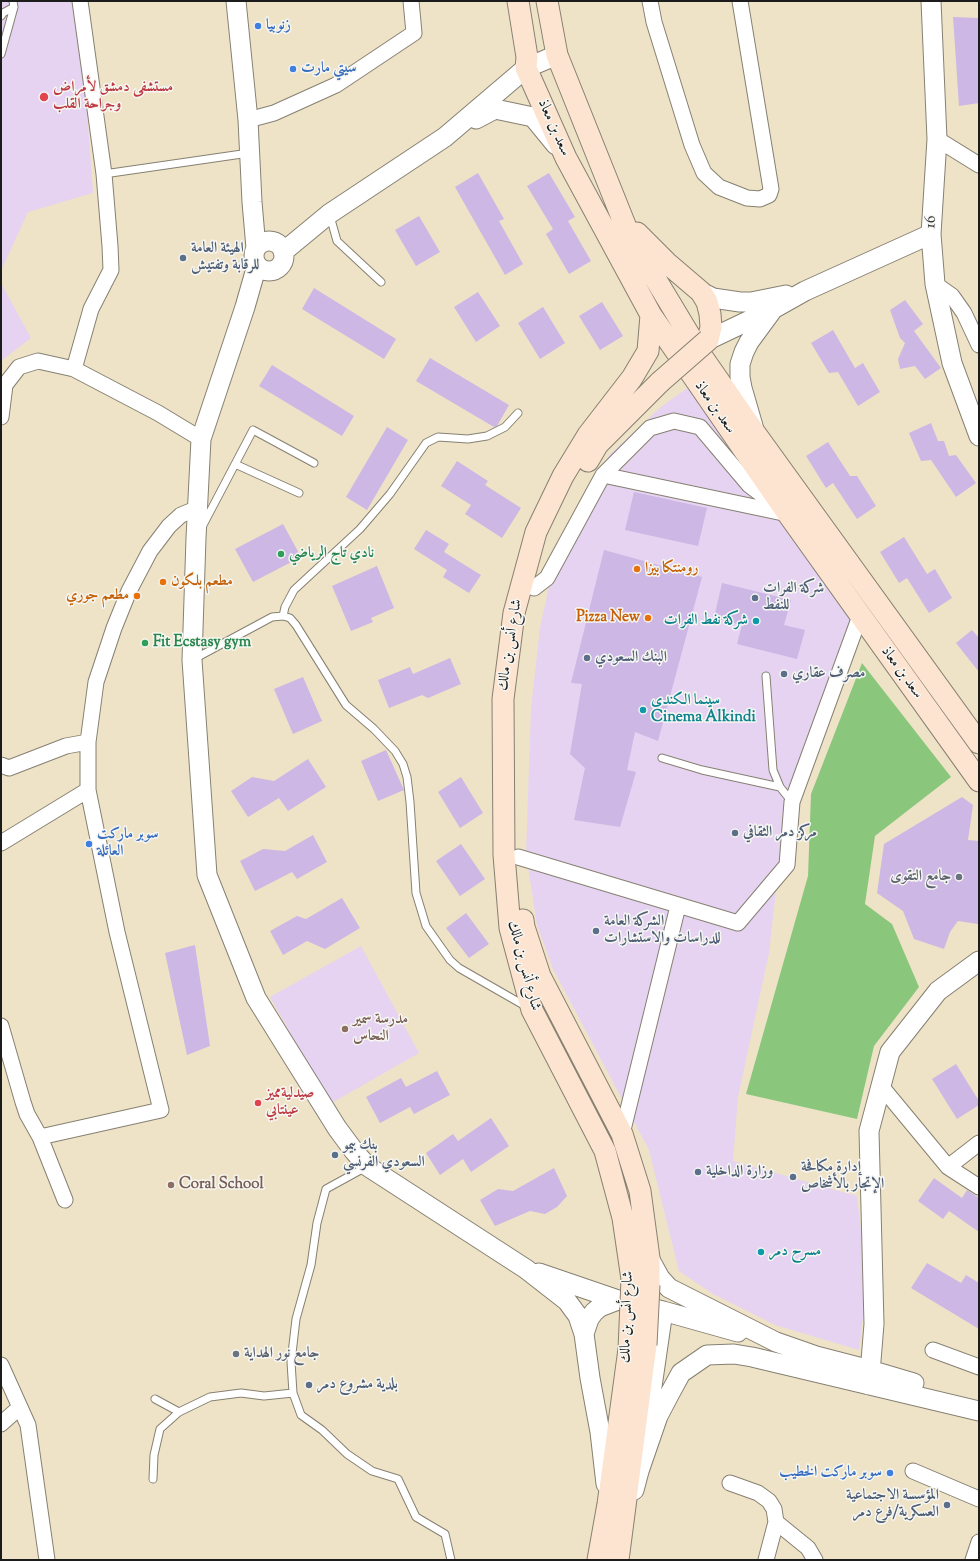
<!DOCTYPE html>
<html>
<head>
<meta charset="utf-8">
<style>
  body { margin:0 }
  #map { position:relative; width:980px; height:1561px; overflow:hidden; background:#efe3c7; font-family:"Sorts Mill Goudy",serif }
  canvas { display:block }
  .frame { position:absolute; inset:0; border:2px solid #1c1c1c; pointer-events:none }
</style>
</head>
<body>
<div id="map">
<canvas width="980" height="1561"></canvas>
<div class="frame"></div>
</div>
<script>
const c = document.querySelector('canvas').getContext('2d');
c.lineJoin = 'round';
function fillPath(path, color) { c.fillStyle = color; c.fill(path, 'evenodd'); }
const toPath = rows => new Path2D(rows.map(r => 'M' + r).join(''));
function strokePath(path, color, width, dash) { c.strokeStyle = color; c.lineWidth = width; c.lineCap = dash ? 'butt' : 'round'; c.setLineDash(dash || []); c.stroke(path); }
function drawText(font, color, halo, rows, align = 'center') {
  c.font = font + ' "Sorts Mill Goudy",Amiri,serif'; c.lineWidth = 3; c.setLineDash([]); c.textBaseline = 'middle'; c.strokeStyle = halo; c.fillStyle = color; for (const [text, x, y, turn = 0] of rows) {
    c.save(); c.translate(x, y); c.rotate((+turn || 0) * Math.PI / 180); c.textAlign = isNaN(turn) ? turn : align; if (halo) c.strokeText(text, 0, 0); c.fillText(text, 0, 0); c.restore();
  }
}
fillPath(toPath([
  [1,1,79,1,93,193,28,212,1,271],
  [1,283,31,338,1,361],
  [689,387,855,617,786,800,769,953,738,1097,733,1161,857,1196,867,1284,859,1350,775,1325,713,1294,679,1271,649,1150,553,969,537,925,526,854,531,708,540,627,558,547,609,455,662,406],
  [361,946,419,1053,330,1104,270,997]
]), '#e5d3f1');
fillPath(toPath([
  [862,663,951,777,875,836,865,904,892,924,919,987,874,1046,857,1119,746,1094,808,876,811,794]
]), '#8ac77d');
fillPath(toPath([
  [953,17,979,18,979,103,959,106],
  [478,173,504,219,499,221,523,264,505,275,455,187],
  [549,173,575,217,568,221,591,261,569,274,546,234,553,229,527,186],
  [419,216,440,252,416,266,395,230],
  [314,288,396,339,384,359,302,309],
  [478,292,500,326,476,342,454,307],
  [905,300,923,324,914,331,941,368,925,379,915,366,900,369,898,359,905,343,900,338,890,310],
  [602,302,623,336,600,350,579,316],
  [543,307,565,343,540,359,518,323],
  [833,330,855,368,863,363,880,392,858,406,838,372,829,373,811,343],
  [430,358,509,405,497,426,494,427,416,381],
  [272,365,354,416,342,436,259,386],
  [931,423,938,441,944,441,949,456,956,455,976,483,956,497,931,460,921,461,909,433],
  [387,427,408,440,367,510,346,497],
  [828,442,850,476,857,476,876,506,857,519,833,483,826,488,806,456],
  [457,461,488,481,485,485,521,508,502,538,465,514,471,505,441,486],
  [634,492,707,508,698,546,625,530],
  [283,524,301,557,253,582,235,549],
  [426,530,449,544,444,552,481,575,469,593,443,577,447,570,414,549],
  [904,537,927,574,935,569,952,598,929,613,907,578,899,583,880,552],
  [604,550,702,577,658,741,635,732,627,770,636,772,620,827,574,820,585,768,570,754,582,684,571,683],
  [377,566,394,608,371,618,373,622,351,631,332,586],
  [722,583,791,600,784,625,805,630,797,659,737,644,742,625,714,618],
  [972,630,979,638,979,672,956,643],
  [450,658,461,684,428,698,422,695,389,708,378,680,410,667,413,674],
  [303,677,322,721,293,734,274,689],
  [386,750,404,790,378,801,361,761],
  [308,759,326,787,288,811,279,798,248,817,231,791,252,777,274,781],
  [461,777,483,813,460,828,438,792],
  [962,797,973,805,968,840,979,841,979,917,978,924,958,921,950,932,944,949,914,939,903,911,877,893,884,844],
  [313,835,327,862,297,879,292,872,255,891,240,861,263,849,285,851],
  [461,844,485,879,460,896,436,861],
  [342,898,360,928,325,949,307,941,283,955,270,931,297,916,306,919],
  [466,913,489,944,469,958,446,928],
  [195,945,210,1046,187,1055,165,953],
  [956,1064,979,1101,979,1105,957,1119,932,1079],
  [437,1071,450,1095,414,1114,410,1107,380,1123,366,1097,401,1078,406,1087],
  [491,1118,509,1146,471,1172,463,1159,440,1175,426,1153,453,1134,458,1141],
  [554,1168,567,1196,557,1207,545,1214,530,1211,495,1226,480,1200,498,1189,513,1191],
  [934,1178,962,1198,967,1190,979,1198,979,1232,949,1211,943,1219,918,1201],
  [927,1263,961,1283,966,1275,979,1283,979,1329,911,1288]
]), '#ccb7e5');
const service = toPath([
  [1,16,3,13,14,7],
  [1,54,14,7,13,1],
  [104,174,249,153],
  [330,216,337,241,381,282],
  [235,464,299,493],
  [203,525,253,430,314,463],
  [283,616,285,607,294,590,360,529,390,494,426,443,438,437,468,439,487,436,505,427,518,413],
  [194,659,272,617,283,616,290,618,296,625,346,705,374,729,395,751,403,764,407,777,410,802,416,893,426,926,450,960,459,968,527,1007],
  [766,676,773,770,780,787,792,802],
  [662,758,702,770,780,787],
  [366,1167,326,1189,317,1223,311,1265,296,1319,291,1362,293,1393,301,1415,322,1430,347,1454,372,1471,398,1479,416,1517,445,1534,451,1560],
  [155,1399,179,1412],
  [153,1479,154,1455,160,1429,179,1412,210,1397,241,1393,264,1396,293,1393]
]);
const minor = toPath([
  [650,1,654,22,692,145,704,173,719,187,747,198,760,199,769,195,771,189,740,1],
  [248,120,274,113,336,85,414,33,411,1],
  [937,139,979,165],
  [935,284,952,296,964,313,979,345],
  [74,369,158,413,201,439],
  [1,417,5,385,19,367,38,361,74,369,91,309,111,270,110,246,104,174,80,1],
  [603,475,783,513],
  [534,588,547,578,603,475,650,428,674,421,700,427,749,485,778,507],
  [1,765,9,768,66,746,88,742,96,682,114,628,129,591,150,551,169,526,181,515,198,508],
  [1,843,88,790],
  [518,857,738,923,787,865,792,802,860,616],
  [1,1026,23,1102,27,1114,40,1137,65,1200],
  [881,1086,948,1167,979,1187],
  [622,1134,678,906],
  [40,1137,161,1110,117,932,88,790,88,742],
  [948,1167,979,1143],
  [933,1350,979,1367],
  [1,1365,28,1425,47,1560],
  [1,1424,20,1407],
  [913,1471,979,1499],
  [730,1483,758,1493,769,1501,774,1509,776,1522,766,1560],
  [776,1522,808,1548,815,1560],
  [973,1560,979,1542]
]);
const tertiary = toPath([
  [236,1,248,120,252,202,256,248],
  [931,1,937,139,931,234,935,284,952,363,979,436],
  [476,119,495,109,533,117,556,145],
  '254 256a15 15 0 1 1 30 0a15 15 0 1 1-30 0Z',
  [283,252,329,214,445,137,526,68,557,55],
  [257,265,245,307,201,439,196,538,192,660,207,875,256,998,337,1128,354,1151,367,1166,526,1269,567,1301,578,1316,584,1334],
  [701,292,713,298,740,302,751,302,786,295],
  [708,340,773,309,805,291,931,234],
  [753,426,742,388,740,377,740,364,744,352,749,342,771,312],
  [649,1258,660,1278,669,1288,776,1342,816,1356,870,1370,914,1383],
  [539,1273,618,1300,663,1311,738,1332],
  [869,1385,874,1324,869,1131,890,1052,938,991,979,961],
  [646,1428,663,1311],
  [606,1484,600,1432,590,1378,584,1334,589,1319,594,1312,600,1307,618,1300],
  [634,1490,639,1471,658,1416,669,1395,681,1373,707,1355,734,1354,752,1357,979,1411]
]);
const secondary = toPath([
  [518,1,527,57,526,68,566,158,651,315,788,514,979,781],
  [547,1,557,55,629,235,703,358,755,433,979,743],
  [637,233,667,263,701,292,707,302,710,314,711,327,708,340],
  [588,461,598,444,660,382],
  [523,920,524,927,540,976,622,1134,640,1191,649,1258,649,1285],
  [632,1279,623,1218,605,1151,532,1010,510,928,504,855,503,699,514,613,536,532,563,476,588,435,632,378,648,351,651,315],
  [598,1560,608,1504,629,1349],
  [618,1560,646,1345]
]);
strokePath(service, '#868072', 9);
strokePath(minor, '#868072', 17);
strokePath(tertiary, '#868072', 21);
strokePath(secondary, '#868072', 23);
strokePath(service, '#fff', 7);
strokePath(minor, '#fff', 15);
strokePath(tertiary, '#fff', 19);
strokePath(secondary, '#fde4d0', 21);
const secondaryBridge = toPath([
  [660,382,708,340],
  [646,1345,649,1285],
  [629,1349,632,1279]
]);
strokePath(secondaryBridge, '#868072', 23, []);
strokePath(secondaryBridge, '#fde4d0', 21);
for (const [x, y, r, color] of [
  [258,26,4,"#3f7fe0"],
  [293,69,4,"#3f7fe0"],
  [44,97,5,"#e0444e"],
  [183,258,4,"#5c6f8a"],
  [281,554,4,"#2e9e5b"],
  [637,569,4,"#e8710a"],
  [163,582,4,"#e8710a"],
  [137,596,4,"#e8710a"],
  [755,598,4,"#5c6f8a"],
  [648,618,4,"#e8710a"],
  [756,621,4,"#0f9aa8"],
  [145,643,4,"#2e9e5b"],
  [587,658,4,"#5c6f8a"],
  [784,674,4,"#5c6f8a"],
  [643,710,4,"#0f9aa8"],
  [735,833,4,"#5c6f8a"],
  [89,844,4,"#3f7fe0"],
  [959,877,4,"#6b7280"],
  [596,931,4,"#5c6f8a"],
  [345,1029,4,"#8d6e63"],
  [258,1103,4,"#e0444e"],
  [335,1155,4,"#5c6f8a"],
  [698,1172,4,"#5c6f8a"],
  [793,1177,4,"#5c6f8a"],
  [171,1185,4,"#8d6e63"],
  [761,1252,4,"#0f9aa8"],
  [236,1354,4,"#6b7280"],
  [309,1385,4,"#5c6f8a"],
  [890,1473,4,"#3f7fe0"],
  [947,1505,4,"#5c6f8a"]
]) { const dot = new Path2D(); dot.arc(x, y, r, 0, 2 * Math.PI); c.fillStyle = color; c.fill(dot); strokePath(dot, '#f6f6f2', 1.5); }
drawText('bold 15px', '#366cbe', '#f6f6f2', [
  ["زنوبيا",266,26],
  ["سيتي مارت",301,69],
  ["سوبر ماركت",97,835],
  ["العائلة",97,852],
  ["سوبر ماركت الخطيب",882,1473,"right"]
], 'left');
drawText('bold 15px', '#be3a42', '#f6f6f2', [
  ["مستشفى دمشق لأمراض",53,88],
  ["وجراحة القلب",53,105],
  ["صيدليةمميز",266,1094],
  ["عينتابي",266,1111]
], 'left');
drawText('15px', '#1c1c1c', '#f6f6f2', [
  ["سعد بن معاذ",553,128,66],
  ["16",932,222,-87],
  ["سعد بن معاذ",714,408,55],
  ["شارع أنس بن مالك",511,645,-81],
  ["سعد بن معاذ",901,673,54],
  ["شارع أنس بن مالك",523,966,75],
  ["شارع أنس بن مالك",628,1317,-88]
]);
drawText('bold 15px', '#4e5e75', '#f6f6f2', [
  ["الهيئة العامة",191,249],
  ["للرقابة وتفتيش",191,266],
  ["شركة الفرات",763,589],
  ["للنفط",763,606],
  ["البنك السعودي",595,658],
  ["مصرف عقاري",792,674],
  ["مركز دمر الثقافي",743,833],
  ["الشركة العامة",604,922],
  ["للدراسات والاستشارات",604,939],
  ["بنك بيمو",343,1146],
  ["السعودي الفرنسي",343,1163],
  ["إدارة مكافحة",801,1168],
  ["الإتجار بالأشخاص",801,1185],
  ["وزارة الداخلية",706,1172],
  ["بلدية مشروع دمر",317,1385],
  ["المؤسسة الاجتماعية",939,1496,"right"],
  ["العسكرية/فرع دمر",939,1513,"right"]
], 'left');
drawText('bold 15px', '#27864d', '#f6f6f2', [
  ["نادي تاج الرياضي",289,554],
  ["Fit Ecstasy gym",153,643]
], 'left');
drawText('bold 15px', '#c56008', '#f6f6f2', [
  ["رومنتكا بيزا",645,569],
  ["مطعم بلكون",171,582],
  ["مطعم جوري",129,596,"right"],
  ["Pizza New",640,618,"right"]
], 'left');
drawText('bold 15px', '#0d838f', '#f6f6f2', [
  ["شركة نفط الفرات",748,621,"right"],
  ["سينما الكندي",651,701],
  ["Cinema Alkindi",651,718],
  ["مسرح دمر",769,1252]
], 'left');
drawText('bold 15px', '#5b616d', '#f6f6f2', [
  ["جامع التقوى",951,877],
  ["جامع نور الهداية",244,1354,"left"]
], 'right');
drawText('bold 15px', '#785e54', '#f6f6f2', [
  ["مدرسة سمير",353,1020],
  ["النحاس",353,1037],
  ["Coral School",179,1185]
], 'left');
</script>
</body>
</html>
